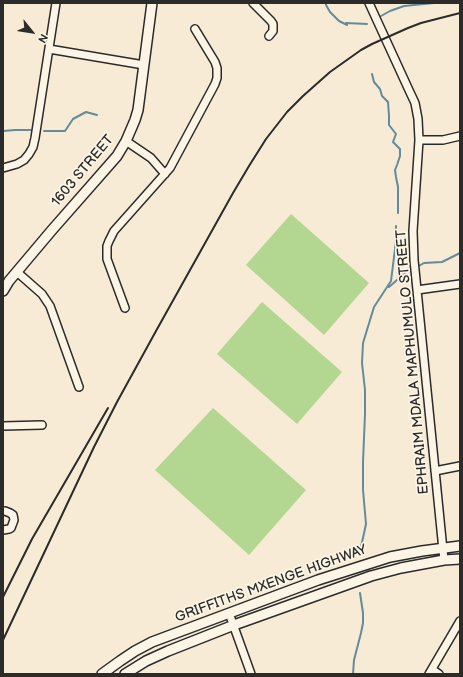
<!DOCTYPE html>
<html>
<head>
<meta charset="utf-8">
<style>
  body { margin:0 }
  #map { position:relative; width:463px; height:677px; overflow:hidden; background:#f7ebd5; font-family:"Balsamiq Sans",sans-serif }
  canvas { display:block }
  .frame { position:absolute; inset:0; border:4px solid #2b2b2b; pointer-events:none }
  .north { position:absolute; left:12px; top:12px; width:40px; height:40px; -webkit-text-stroke:3px #fcf5e5; paint-order:stroke; rotate:120deg; font-size:11px; font-weight:700; line-height:16px; text-align:center; color:#2b2b2b }
  .north::after { content:''; display:block; margin:auto; width:14px; height:18px; background:#2b2b2b; clip-path:polygon(50% 0,100% 100%,50% 72%,0 100%) }
</style>
</head>
<body>
<div id="map">
<canvas width="463" height="677"></canvas>
<div class="frame"></div>
<div class="north">N</div>
</div>
<script>
const c = document.querySelector('canvas').getContext('2d');
c.lineJoin = 'round';
function fillPath(path, color) { c.fillStyle = color; c.fill(path, 'evenodd'); }
const toPath = rows => new Path2D(rows.map(r => 'M' + r).join(''));
function strokePath(path, color, width, dash) { c.strokeStyle = color; c.lineWidth = width; c.lineCap = dash ? 'butt' : 'round'; c.setLineDash(dash || []); c.stroke(path); }
function drawText(font, color, halo, rows, align = 'center') {
  c.font = font + ' "Balsamiq Sans",sans-serif'; c.lineWidth = 3.5; c.setLineDash([]); c.textBaseline = 'middle'; c.strokeStyle = halo; c.fillStyle = color; for (const [text, x, y, turn = 0] of rows) {
    c.save(); c.translate(x, y); c.rotate((+turn || 0) * Math.PI / 180); c.textAlign = isNaN(turn) ? turn : align; if (halo) c.strokeText(text, 0, 0); c.fillText(text, 0, 0); c.restore();
  }
}
fillPath(toPath([
  [291,214,369,283,324,335,246,265],
  [262,302,342,372,297,424,217,354],
  [213,408,306,490,249,555,155,470]
]), '#b3d691');
strokePath(toPath([
  [326,3,326,5,330,12,339,21,347,25],
  [381,16,390,11,404,6,434,3],
  [346,23,367,24],
  [372,74,374,82,380,89,382,96,388,102,389,116,389,125,396,134,393,142,400,149,400,156,397,165,395,170,396,177,398,187,398,213],
  [3,131,15,130,31,130],
  [44,131,65,131,73,119,86,112,97,115],
  [417,267,424,263,442,262,460,253],
  [389,287,405,273,413,269],
  [361,547,366,524,363,490,363,462,365,414,365,390,362,363,363,343,374,307,391,281,395,249,396,226],
  [353,674,354,660,361,633,363,623,363,613,360,593]
]), '#628b9c', 2);
const minor = toPath([
  [253,3,271,21,273,24,273,31,269,36],
  [369,3,408,88,415,103,418,119,419,140,413,231,414,260,444,560],
  [49,49,144,65],
  [419,140,443,140,460,136],
  [126,141,151,158,165,174],
  [3,168,17,164,24,160,29,154,33,147,35,138,56,3],
  [17,272,42,294,50,306,79,387],
  [417,290,460,284],
  [125,308,107,259,107,246,109,241,114,231,170,168,215,84,217,78,217,68,215,62,195,29],
  [3,426,42,425],
  [435,471,460,466],
  [3,530,9,529,11,528,14,520,13,515,10,513,5,511],
  [229,613,251,674],
  [432,669,439,674],
  [429,674,460,621]
]);
const tertiary = toPath([
  [3,291,9,281,52,230,117,156,126,141,135,120,138,110,152,3],
  [102,674,120,661,135,651,152,642,318,580,390,557,422,551,460,546],
  [125,674,146,661,168,651,234,625,371,576,401,568,444,560,460,559]
]);
strokePath(minor, '#2b2b2b', 10);
strokePath(tertiary, '#2b2b2b', 12);
strokePath(minor, '#fcf5e5', 7);
strokePath(tertiary, '#fcf5e5', 9);
strokePath(toPath([
  [3,597,32,539,108,408],
  [3,640,94,447,117,402,156,331,233,193,249,166,266,139,287,112,303,96,330,72,361,50,372,44,408,28,421,23,460,13]
]), '#2b2b2b', 2);
drawText('14px', '#2b2b2b', '#fcf5e5', [
  ["1603 STREET",83,171,-50],
  ["EPHRAIM MDALA MAPHUMULO STREET",413,362,-95],
  ["GRIFFITHS MXENGE HIGHWAY",271,584,-20]
]);
</script>
</body>
</html>
